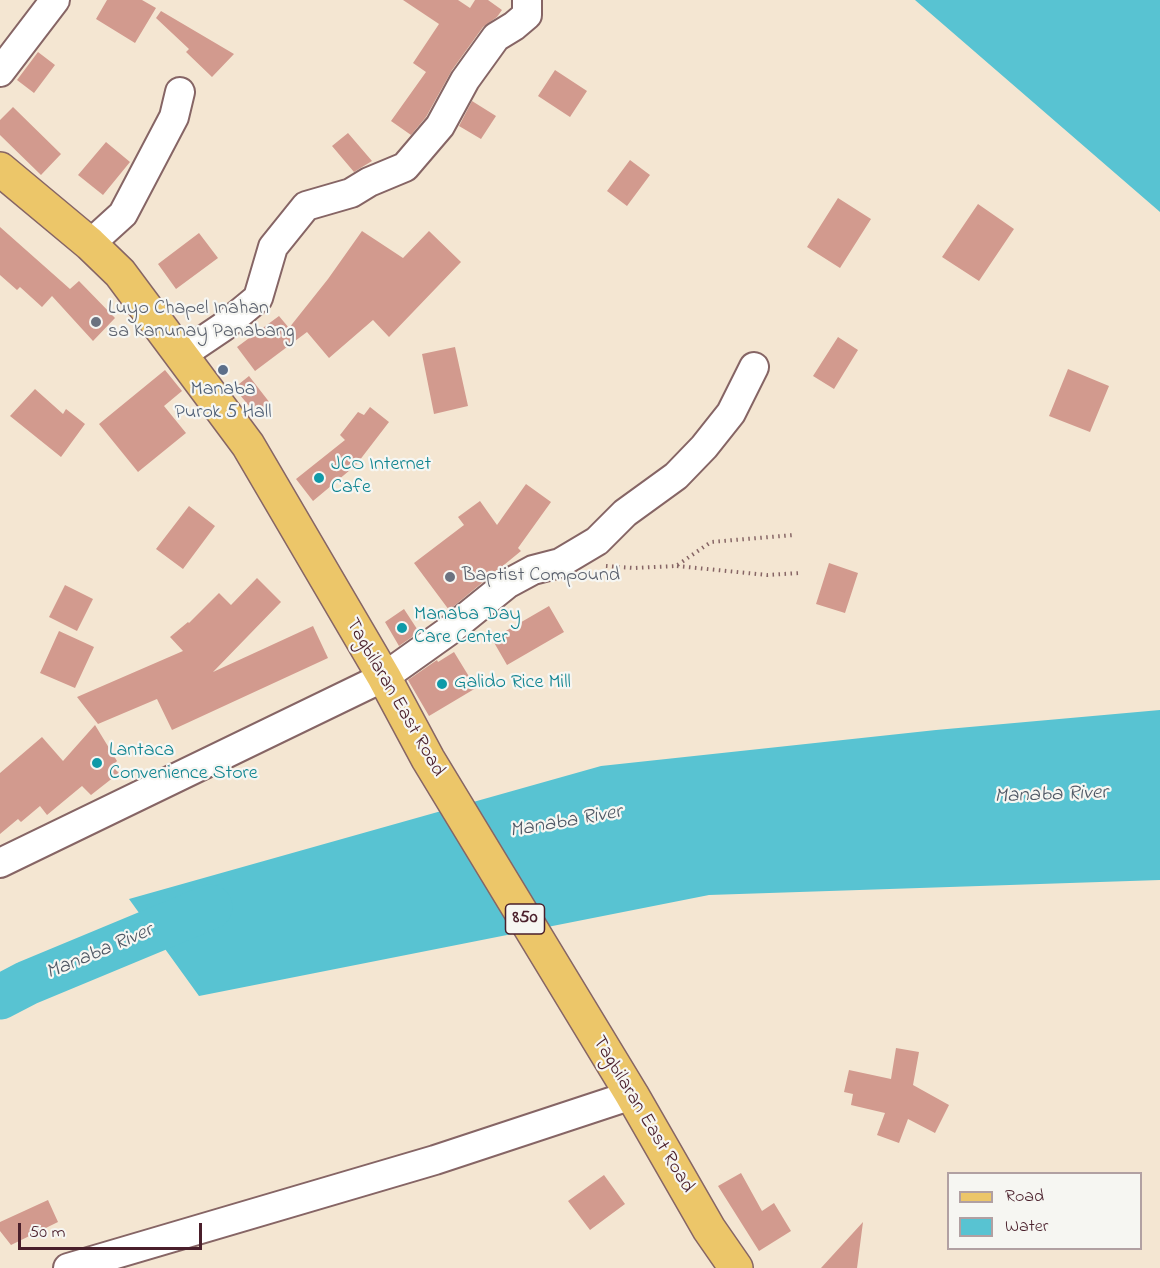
<!DOCTYPE html>
<html>
<head>
<meta charset="utf-8">
<style>
  body { margin:0 }
  #map { position:relative; width:1160px; height:1268px; overflow:hidden; background:#f4e6d2; font-family:"Indie Flower",sans-serif }
  canvas { display:block }
  .legend { position:absolute; left:947px; top:1172px; width:195px; height:78px; box-sizing:border-box; background:#f6f6f2; border:2px solid #b1a0a2; margin:0; padding:8px 10px; list-style:none; font-size:18px; color:#4a1f2b }
  .legend li { display:flex; align-items:center; gap:12px; height:30px }
  .legend b { width:30px; border:2px solid #b1a0a2 }
  .scale { position:absolute; left:18px; top:1223px; width:184px; height:27px; box-sizing:border-box; border:3px solid #4a1f2b; border-top:0; padding-left:8px; font-size:18px; line-height:21px; white-space:nowrap; color:#4a1f2b; -webkit-text-stroke:4px #f6f6f2; paint-order:stroke }
</style>
</head>
<body>
<div id="map">
<canvas width="1160" height="1268"></canvas>
<ul class="legend">
<li><b style="height:8px;background:#ecc669"></b>Road</li>
<li><b style="height:16px;background:#58c3d2"></b>Water</li>
</ul>
<div class="scale">50 m</div>
</div>
<script>
const c = document.querySelector('canvas').getContext('2d');
c.lineJoin = 'round';
function fillPath(path, color) { c.fillStyle = color; c.fill(path, 'evenodd'); }
const toPath = rows => new Path2D(rows.map(r => 'M' + r).join(''));
function strokePath(path, color, width, dash) { c.strokeStyle = color; c.lineWidth = width; c.lineCap = dash ? 'butt' : 'round'; c.setLineDash(dash || []); c.stroke(path); }
function drawText(font, color, halo, rows, align = 'center') {
  c.font = font + ' "Indie Flower",sans-serif'; c.lineWidth = 4.5; c.setLineDash([]); c.textBaseline = 'middle'; c.strokeStyle = halo; c.fillStyle = color; for (const [text, x, y, turn = 0] of rows) {
    c.save(); c.translate(x, y); c.rotate((+turn || 0) * Math.PI / 180); c.textAlign = isNaN(turn) ? turn : align; if (halo) c.strokeText(text, 0, 0); c.fillText(text, 0, 0); c.restore();
  }
}
fillPath(toPath([
  [915,0,1160,0,1160,212],
  [1160,710,1160,880,709,895,199,996,129,899,601,766,936,730]
]), '#58c3d2');
strokePath(toPath([
  [0,997,27,983,210,907]
]), '#58c3d2', 45);
fillPath(toPath([
  [107,0,142,0,156,8,135,43,96,19],
  [403,0,458,0,470,8,475,0,488,0,502,10,497,17,483,27,452,70,426,117,411,135,391,121,426,72,413,63,439,24],
  [161,11,234,54,212,77,186,52,189,49,156,18],
  [38,52,55,65,34,93,17,80],
  [555,70,587,91,570,117,538,96],
  [472,101,496,116,481,139,459,126],
  [13,107,61,154,41,175,0,135,0,120],
  [348,133,372,161,354,172,332,146],
  [106,142,130,162,103,195,78,175],
  [630,160,650,175,627,206,607,191],
  [838,198,871,219,840,268,807,247],
  [978,204,1014,229,979,281,942,257],
  [0,227,70,289,79,281,115,318,93,341,52,296,42,307,20,287,17,290,0,275],
  [362,231,403,258,429,231,461,262,389,337,373,320,329,358,307,332,255,371,237,347,279,316,289,328,328,279],
  [199,233,218,258,176,289,158,264],
  [838,337,858,350,834,389,813,376],
  [455,347,468,406,434,414,422,354],
  [1068,369,1109,386,1090,432,1049,416],
  [165,370,182,391,164,406,186,433,138,472,99,424],
  [249,376,270,403,256,414,234,388],
  [35,389,63,414,66,409,85,424,61,457,10,416],
  [370,407,389,422,356,465,313,501,296,479,345,440,340,435,358,412,364,415],
  [526,484,551,502,518,548,521,551,449,610,414,563,464,525,458,517,480,501,497,525],
  [189,506,215,526,183,569,156,549],
  [829,563,858,573,845,613,816,604],
  [257,578,281,602,213,672,313,626,328,658,172,730,157,699,98,724,77,697,183,651,170,637,188,622,189,623,219,593,231,605],
  [65,585,93,599,77,631,49,617],
  [549,606,564,632,507,665,492,639],
  [404,609,419,632,399,646,385,622],
  [59,631,94,647,75,688,40,673],
  [454,652,476,688,429,716,408,680,437,660,438,662],
  [95,725,117,761,112,766,119,773,91,795,82,786,47,815,40,806,21,822,18,819,0,834,0,773,42,737,63,761],
  [896,1048,919,1052,913,1085,949,1105,935,1133,908,1119,899,1143,877,1135,885,1113,851,1105,853,1094,844,1092,849,1070,891,1079],
  [741,1173,762,1211,774,1203,791,1231,759,1251,718,1186],
  [604,1175,625,1204,590,1230,568,1201],
  [48,1200,58,1222,11,1245,0,1231,0,1222],
  [863,1222,857,1268,821,1268]
]), '#d29a8e');
const minor = toPath([
  [0,72,55,0],
  [90,244,123,214,174,117,180,92],
  [180,356,223,327,258,298,273,247,306,206,351,193,369,182,405,167,440,126,465,80,496,37,514,26,527,15,527,0],
  [0,863,384,677,450,630,507,584,533,570,560,563,597,541,625,513,676,476,704,447,731,413,754,367],
  [68,1268,435,1160,632,1095]
]);
const primary = toPath([
  [0,169,90,244,120,273,248,445,384,677,428,759,632,1095,709,1229,736,1268]
]);
strokePath(minor, '#866565', 32);
strokePath(primary, '#866565', 36);
strokePath(toPath([
  [606,566,634,568,676,566,711,542,794,535],
  [677,566,767,575,800,573]
]), '#866565', 4, [1.5, 4.5]);
strokePath(minor, '#fff', 28);
strokePath(primary, '#ecc669', 33);
for (const [x, y, r, color] of [
  [96,322,6,"#6b7280"],
  [223,370,6,"#5c6f8a"],
  [319,478,6,"#0f9aa8"],
  [450,577,6,"#6b7280"],
  [402,628,6,"#0f9aa8"],
  [442,684,6,"#0f9aa8"],
  [97,763,6,"#0f9aa8"]
]) { const dot = new Path2D(); dot.arc(x, y, r, 0, 2 * Math.PI); c.fillStyle = color; c.fill(dot); strokePath(dot, '#f6f6f2', 2); }
for (const [x, y, w] of [
  [525,919,39]
]) { const box = new Path2D(); box.roundRect(x - w / 2, y - 15, w, 30, 4.5); c.fillStyle = '#f6f6f2'; c.fill(box); strokePath(box, '#4a1f2b', 1.5); }
drawText('bold 18px', '#4a1f2b', null, [
  ["850",525,919]
]);
drawText('20px', '#5b616d', '#f6f6f2', [
  ["Luyo Chapel Inahan",108,310],
  ["sa Kanunay Panabang",108,333],
  ["Baptist Compound",462,577]
], 'left');
drawText('20px', '#4e5e75', '#f6f6f2', [
  ["Manaba",223,391],
  ["Purok 5 Hall",223,414]
]);
drawText('20px', '#0d838f', '#f6f6f2', [
  ["JCO Internet",331,466],
  ["Cafe",331,489],
  ["Manaba Day",414,616],
  ["Care Center",414,639],
  ["Galido Rice Mill",454,684],
  ["Lantaca",109,752],
  ["Convenience Store",109,775]
], 'left');
drawText('20px', '#4a1f2b', '#f6f6f2', [
  ["Tagbilaran East Road",394,698,60],
  ["Tagbilaran East Road",642,1115,59]
]);
drawText('italic 21px', '#4f5865', '#f6f6f2', [
  ["Manaba River",1051,796,-2],
  ["Manaba River",566,823,-10],
  ["Manaba River",100,953,-23]
]);
</script>
</body>
</html>
